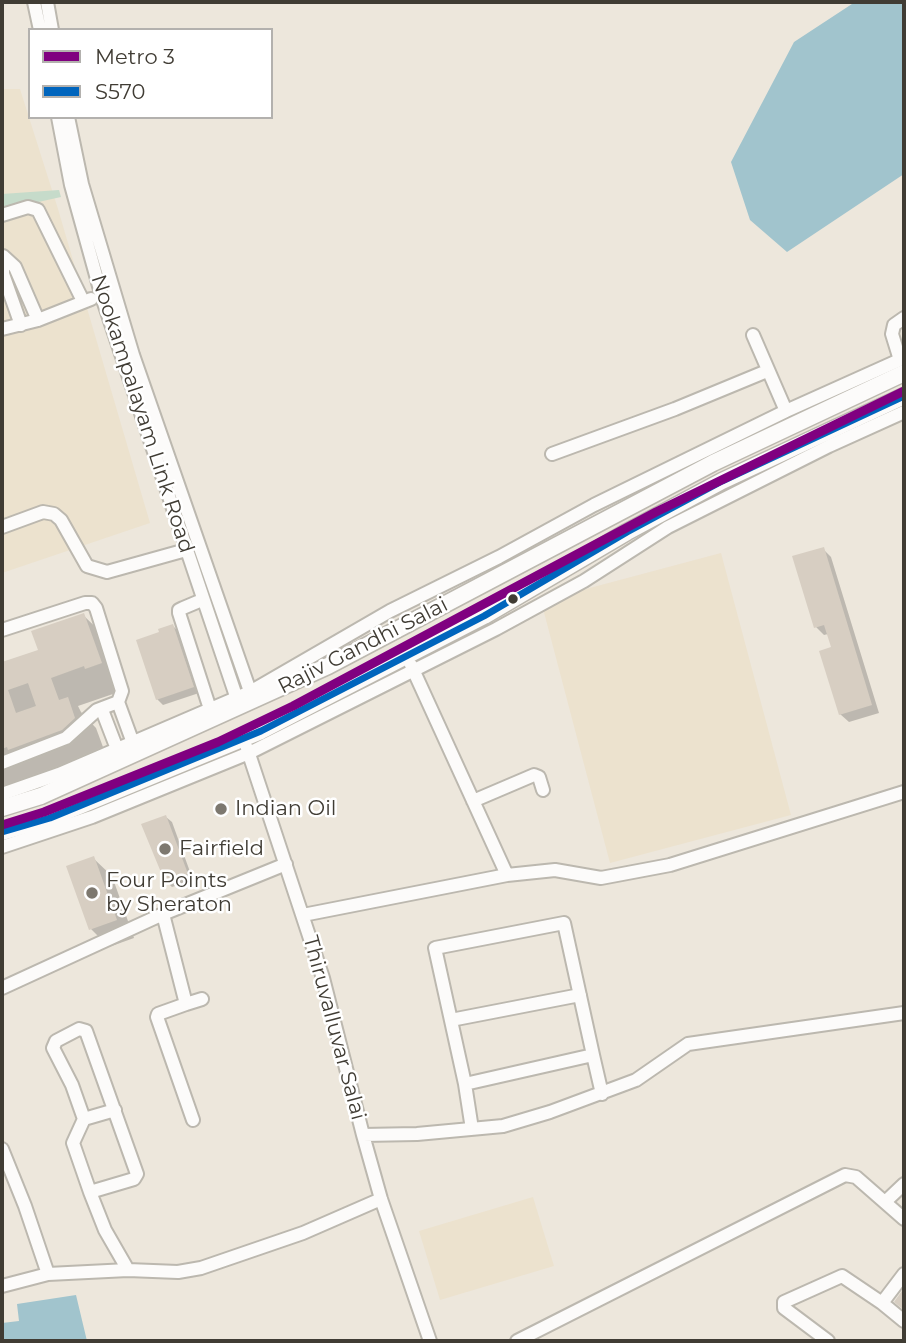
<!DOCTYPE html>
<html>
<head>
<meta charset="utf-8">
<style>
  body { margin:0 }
  #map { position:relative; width:906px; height:1343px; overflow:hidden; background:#ede7dc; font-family:Montserrat,sans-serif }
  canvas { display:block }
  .frame { position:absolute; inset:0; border:4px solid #403c34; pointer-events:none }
  .legend { position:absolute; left:28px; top:28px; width:245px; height:91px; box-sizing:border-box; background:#fff; border:2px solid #b3b1ae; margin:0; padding:9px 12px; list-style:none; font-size:21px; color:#403c34 }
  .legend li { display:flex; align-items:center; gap:14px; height:35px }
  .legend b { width:35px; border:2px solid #b3b1ae }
</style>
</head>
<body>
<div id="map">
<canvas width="906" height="1343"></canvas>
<div class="frame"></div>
<ul class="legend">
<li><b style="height:9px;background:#800080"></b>Metro 3</li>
<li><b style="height:9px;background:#0065bd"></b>S570</li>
</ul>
</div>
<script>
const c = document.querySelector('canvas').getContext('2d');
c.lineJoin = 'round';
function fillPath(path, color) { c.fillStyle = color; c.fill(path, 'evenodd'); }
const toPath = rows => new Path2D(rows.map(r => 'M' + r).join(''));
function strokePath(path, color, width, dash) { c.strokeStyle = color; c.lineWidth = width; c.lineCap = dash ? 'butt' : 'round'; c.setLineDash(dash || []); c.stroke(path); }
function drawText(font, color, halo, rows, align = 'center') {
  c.font = font + ' Montserrat,sans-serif'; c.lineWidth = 5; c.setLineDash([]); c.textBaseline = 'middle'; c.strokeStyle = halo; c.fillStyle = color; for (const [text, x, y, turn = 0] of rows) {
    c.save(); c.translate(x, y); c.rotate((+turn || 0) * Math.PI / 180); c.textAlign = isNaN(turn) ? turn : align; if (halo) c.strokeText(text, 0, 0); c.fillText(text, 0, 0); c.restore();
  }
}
fillPath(toPath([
  [2,89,20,89,58,209,150,523,2,573],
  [721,553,791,815,610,863,541,601],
  [533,1197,554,1266,440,1300,419,1231]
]), '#ece2ce');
fillPath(toPath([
  [59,190,61,197,2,210,2,194]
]), '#c6dbca');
fillPath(toPath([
  [855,2,904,2,904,174,787,252,750,220,731,162,794,42],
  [76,1295,87,1341,2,1341,2,1323,19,1321,17,1304]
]), '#a1c4cd');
fillPath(toPath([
  [823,549,831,557,879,713,849,722,840,714,833,648,828,634,824,635,816,627],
  [83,615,112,643,129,691,115,696,113,694,78,706,81,712,96,728,103,747,90,758,2,795,2,664,40,651],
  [173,626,179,632,199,693,163,705,157,699],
  [166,817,172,822,193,880,172,887,166,881],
  [93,858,112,876,134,938,109,947,91,929]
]), '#0003');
fillPath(toPath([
  [824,547,872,705,839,715,819,651,831,647,824,625,814,628,792,556],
  [84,613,102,663,85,669,84,666,51,678,59,700,68,697,75,718,62,730,8,750,7,747,2,749,2,662,38,650,31,631],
  [28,683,36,706,16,713,8,690],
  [173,624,194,687,156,700,136,640,159,632,158,629],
  [166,815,188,874,165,882,141,824],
  [94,856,117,920,89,930,66,866],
  [904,1288,904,1310,894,1302]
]), '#d7cec2');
const minor = toPath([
  [34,2,40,30],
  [47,2,52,30],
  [58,117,71,185,102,297,239,705],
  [68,117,82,184,133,355,252,697],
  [2,215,28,207,38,210,83,301],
  [21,325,3,274,3,256,15,267,38,320],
  [2,329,38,320,91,299],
  [753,335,786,411],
  [900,360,892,334,894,325,904,318],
  [552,454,675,409,767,371],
  [2,527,43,512,54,514,61,520,87,566,107,572,186,550],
  [202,600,183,608,179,610,179,613,210,709],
  [2,630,85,603,92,603,96,608,122,691,118,702,97,710,66,738,2,763],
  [411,665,507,875],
  [118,702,133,743],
  [102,710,117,749],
  [247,748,323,978,363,1135,381,1199,430,1341],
  [2,794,59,774,250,692,390,611,499,557,594,505,786,411,904,358],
  [473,801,534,775,539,777,543,790],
  [2,847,92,817,249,753,496,629,584,581,668,527,829,446,904,412],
  [163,914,186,1004,158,1014,157,1017,193,1120],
  [303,915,507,875,555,870,601,878,670,865,904,792],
  [2,988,163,914,286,864],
  [186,1004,202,999],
  [451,1020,580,995],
  [465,1084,593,1055,602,1094],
  [84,1119,115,1110],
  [472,1129,465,1084,435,948,564,923,593,1055],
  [363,1135,417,1134,503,1126,550,1112,636,1080,688,1044,904,1013],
  [2,1149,25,1206,48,1274],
  [90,1192,134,1179,137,1174,86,1031,79,1029,56,1041,53,1048,72,1085,84,1119,73,1143,90,1192,105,1230,128,1270],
  [885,1202,904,1184],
  [904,1274,882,1303,904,1321],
  [2,1286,48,1274,128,1270,178,1272,201,1268,303,1233,381,1199],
  [517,1341,845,1175,856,1177,904,1219],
  [828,1341,784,1308,784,1302,842,1276,882,1303]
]);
const major = toPath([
  [2,808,41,796,328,666,713,463,904,373],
  [2,832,50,818,261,731,484,616,627,532,722,481,904,396]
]);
strokePath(minor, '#bcb8af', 16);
strokePath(major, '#bcb8af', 19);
strokePath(minor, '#fcfbfa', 12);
strokePath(major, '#fcfbfa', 16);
strokePath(toPath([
  [2,832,50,818,261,731,484,616,627,532,722,481,904,396]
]), '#0065bd', 7);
strokePath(toPath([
  [2,825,44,812,218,742,293,706,656,512,904,391]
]), '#800080', 9);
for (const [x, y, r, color] of [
  [513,599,6,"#403c34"],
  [221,809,7,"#7d786f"],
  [165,849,7,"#7d786f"],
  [92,893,7,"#7d786f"]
]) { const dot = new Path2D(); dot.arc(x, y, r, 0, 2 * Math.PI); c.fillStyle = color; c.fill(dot); strokePath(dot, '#fff', 2.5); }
drawText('21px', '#403c34', '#fff', [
  ["Nookampalayam Link Road",142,414,72],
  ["Rajiv Gandhi Salai",363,646,-27],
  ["Thiruvalluvar Salai",334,1028,75]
]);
drawText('21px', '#403c34', '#fff', [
  ["Indian Oil",235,809],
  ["Fairfield",179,849],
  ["Four Points",106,881],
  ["by Sheraton",106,905]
], 'left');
</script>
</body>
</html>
